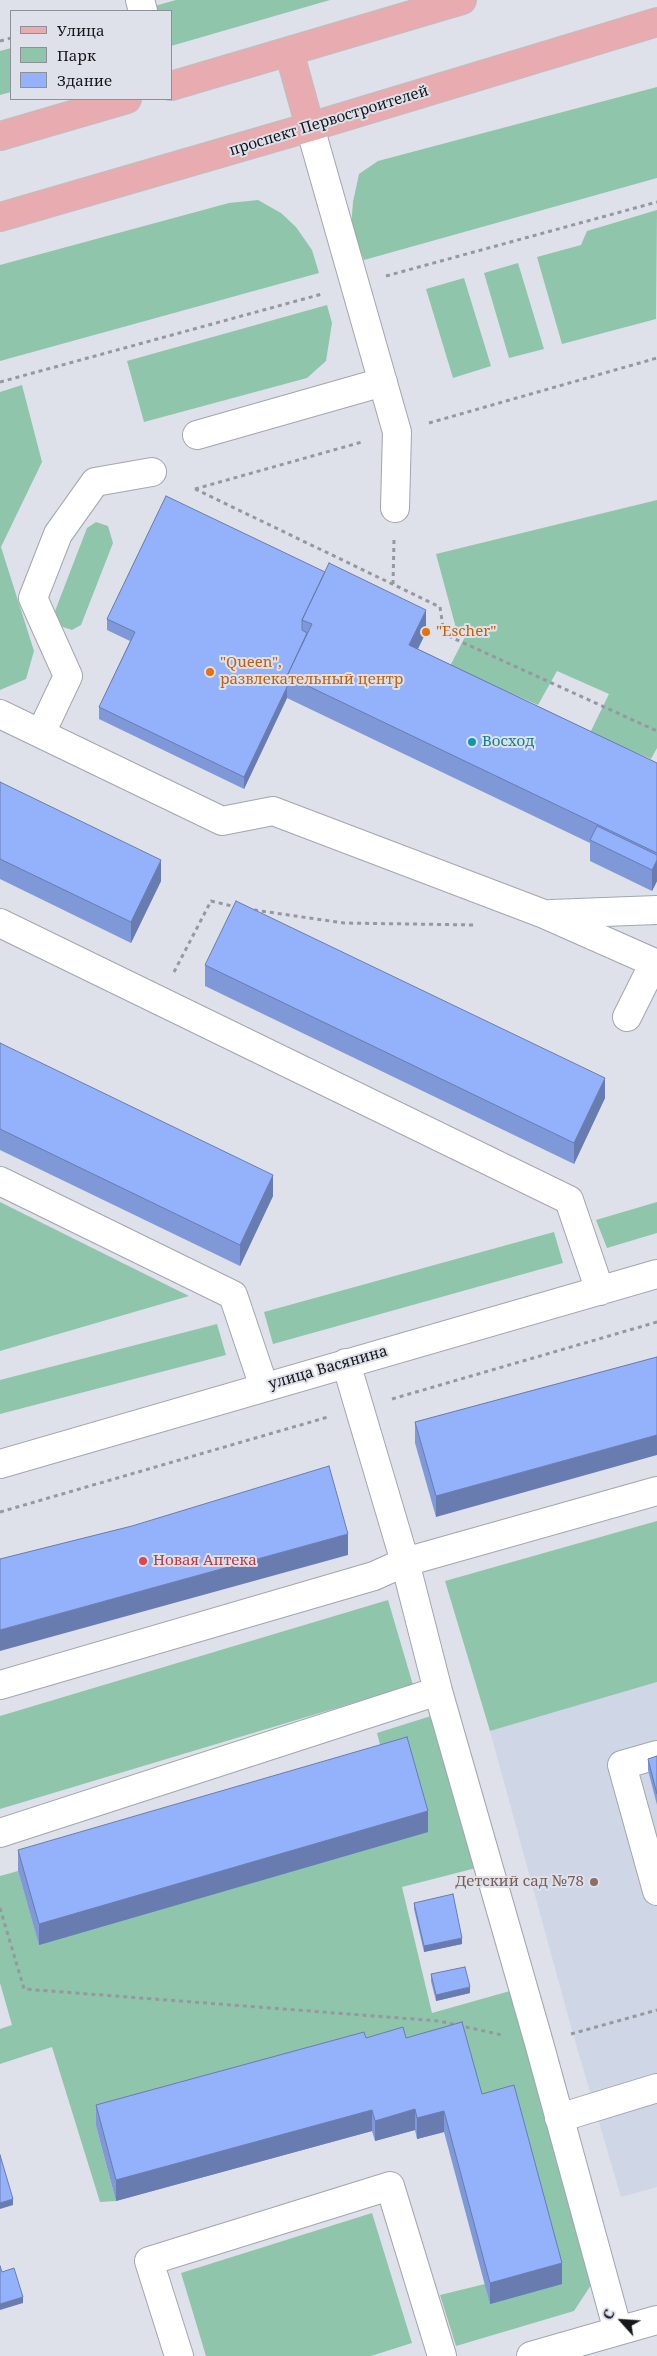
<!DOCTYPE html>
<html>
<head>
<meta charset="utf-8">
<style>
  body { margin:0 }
  #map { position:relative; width:657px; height:2356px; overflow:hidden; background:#dee1ea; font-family:"Noto Serif",serif }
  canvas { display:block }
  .legend { position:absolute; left:10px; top:10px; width:162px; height:90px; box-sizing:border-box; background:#dee1ea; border:1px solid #8e9097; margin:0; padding:6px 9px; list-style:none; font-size:15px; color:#15171a }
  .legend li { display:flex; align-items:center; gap:10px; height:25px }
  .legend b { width:25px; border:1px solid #8e9097 }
  .north { position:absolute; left:597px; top:2296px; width:50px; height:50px; -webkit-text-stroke:4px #dee1ea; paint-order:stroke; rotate:296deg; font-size:14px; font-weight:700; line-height:20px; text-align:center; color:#15171a }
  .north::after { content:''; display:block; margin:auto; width:18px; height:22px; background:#15171a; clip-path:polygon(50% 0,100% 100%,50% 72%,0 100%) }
</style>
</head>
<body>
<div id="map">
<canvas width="657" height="2356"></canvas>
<ul class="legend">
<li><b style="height:6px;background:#e8acb0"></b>Улица</li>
<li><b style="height:14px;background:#8fc5ab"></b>Парк</li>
<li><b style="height:14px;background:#94b1fb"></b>Здание</li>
</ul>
<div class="north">С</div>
</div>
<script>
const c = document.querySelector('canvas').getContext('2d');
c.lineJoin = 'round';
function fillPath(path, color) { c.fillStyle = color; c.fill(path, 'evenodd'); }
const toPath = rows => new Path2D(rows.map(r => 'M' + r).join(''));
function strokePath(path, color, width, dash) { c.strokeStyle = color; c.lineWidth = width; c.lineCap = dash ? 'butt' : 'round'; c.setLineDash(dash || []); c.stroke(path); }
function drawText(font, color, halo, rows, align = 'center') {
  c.font = font + ' "Noto Serif",serif'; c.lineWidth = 4; c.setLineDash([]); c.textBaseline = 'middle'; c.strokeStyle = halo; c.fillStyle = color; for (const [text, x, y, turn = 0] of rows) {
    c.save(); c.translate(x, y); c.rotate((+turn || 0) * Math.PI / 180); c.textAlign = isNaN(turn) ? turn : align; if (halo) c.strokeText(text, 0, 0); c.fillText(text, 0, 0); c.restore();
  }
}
fillPath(toPath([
  [657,1682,657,2187,621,2197,573,2034,490,1731]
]), '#cfd6e6');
fillPath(toPath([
  [176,0,330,0,171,46,171,11,137,11],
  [11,48,11,92,0,95,0,51],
  [657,87,657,178,364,260,351,228,353,202,359,174,378,161],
  [258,200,281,213,296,227,312,250,319,273,0,361,0,265,229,203],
  [657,210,656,319,562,344,537,257,581,245,587,231],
  [518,263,544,349,509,358,484,273],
  [464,278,491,366,453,378,426,289],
  [327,305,332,323,326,361,307,378,144,422,127,361],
  [22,385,42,462,1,547,34,651,26,679,0,690,0,392],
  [657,500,657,748,651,759,590,733,609,694,557,671,538,705,450,666,467,633,456,628,436,554],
  [96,522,108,526,113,543,81,625,72,630,60,626,55,611,87,528],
  [0,1202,189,1296,0,1351],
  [657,1202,657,1233,607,1248,596,1220],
  [554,1232,563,1263,273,1344,264,1312],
  [217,1324,226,1355,0,1414,0,1380],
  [657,1521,657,1682,490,1731,445,1581],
  [388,1600,413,1685,0,1809,0,1716],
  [431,1716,476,1868,402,1887,432,2013,510,1991,591,2285,574,2311,456,2346,440,2295,485,2284,490,2303,514,2106,96,2126,116,2201,100,2202,52,2047,0,2064,0,2029,12,2025,0,1983,0,1876,18,1871,39,1944,385,1764,377,1733],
  [372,2213,412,2343,371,2356,206,2356,181,2273]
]), '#8fc5ab');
const minor = toPath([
  [140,0,143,11],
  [310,127,397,432,395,508],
  [197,435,383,382],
  [0,714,222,821,273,811,544,914,657,964],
  [41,733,68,676,33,598,58,534,95,482,152,472],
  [551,914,657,910],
  [0,923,569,1200,600,1291],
  [627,1017,654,963],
  [0,1181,233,1295,264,1387],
  [346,1363,405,1562,438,1691,539,2043,618,2331,531,2356],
  [0,1464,657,1274],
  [0,1685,374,1576,405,1562,657,1491],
  [657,1755,622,1765,657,1891],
  [0,1833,438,1691],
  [559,2118,657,2088],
  [618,2331,657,2320],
  [179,2356,149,2261,390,2186,442,2356]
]);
const major = toPath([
  [289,51,310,127],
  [171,86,462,0],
  [0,136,127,99],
  [0,217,310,127,657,22]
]);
strokePath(minor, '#a2a6ae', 30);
strokePath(major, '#bdbebf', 30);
strokePath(toPath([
  [0,41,11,38],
  [386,276,657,202],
  [0,382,322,294],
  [429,423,657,358],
  [195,489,440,607,444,634,657,731],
  [195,489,362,442],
  [393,584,394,540],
  [254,910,344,923,475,925],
  [174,972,211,901,236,907],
  [392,1399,657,1322],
  [0,1512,328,1417],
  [0,1908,24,1989,439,2021,502,2035],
  [571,2034,657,2010]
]), '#96989f', 3, [4, 4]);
strokePath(minor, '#fff', 28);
strokePath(major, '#e8acb0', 28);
fillPath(toPath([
  [166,496,426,632,418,649,657,763,657,881,652,891,590,861,590,843,287,698,244,789,99,719,99,707,130,641,107,630,107,619],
  [0,782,161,881,131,943,0,879],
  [205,965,605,1098,574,1164,205,986],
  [0,1043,273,1196,240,1266,0,1150],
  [657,1357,436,1517,415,1443,415,1422],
  [657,1756,657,1805,648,1770,648,1759],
  [428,1832,39,1945,18,1871,18,1850],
  [414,1903,462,1944,424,1952,414,1909],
  [431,1974,470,1993,436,2001,431,1981],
  [366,2038,406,2038,482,2094,562,2284,490,2304,444,2132,417,2139,415,2130,375,2141,372,2131,116,2201,96,2126,96,2105]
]), '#7f98d8');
fillPath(toPath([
  [426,610,426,632,409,667,409,645],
  [287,687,287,698,244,789,244,777],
  [161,860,161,881,131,943,131,922],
  [657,860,657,881,652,891,652,870],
  [605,1078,605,1098,574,1164,574,1143],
  [273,1175,273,1196,240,1266,240,1245],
  [657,1435,657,1455,436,1517,436,1496],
  [348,1534,348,1555,0,1651,0,1630],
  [428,1811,428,1832,39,1945,39,1924],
  [462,1938,462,1944,424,1952,424,1946],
  [470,1987,470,1993,436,2001,436,1995],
  [415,2109,415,2130,375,2141,375,2121],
  [372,2110,372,2131,116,2201,116,2180],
  [444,2111,444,2132,417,2139,417,2118],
  [13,2199,13,2205,0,2209,0,2203],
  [562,2263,562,2284,490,2304,490,2283],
  [23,2297,23,2303,0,2310,0,2304]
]), '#687cb0');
const building = toPath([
  [166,496,325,572,302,620,302,630,307,633,287,676,287,687,244,777,99,707,135,632,107,619,166,496],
  [329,563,426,610,409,645,657,763,657,853,287,676,312,624,302,620,329,563],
  [0,782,161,860,131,922,0,859,0,782],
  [597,826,657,855,657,860,652,870,590,840,597,826],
  [236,901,605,1078,574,1143,205,965,236,901],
  [0,1043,273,1175,240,1245,0,1129,0,1043],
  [657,1357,657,1435,436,1496,415,1422,657,1357],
  [329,1466,348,1534,0,1630,0,1559,132,1526,329,1466],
  [407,1737,428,1811,39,1924,18,1850,407,1737],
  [657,1756,657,1794,648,1759,657,1756],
  [453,1894,462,1938,424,1946,414,1903,453,1894],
  [465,1967,470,1987,436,1995,431,1974,465,1967],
  [462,2022,482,2094,514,2085,562,2263,490,2283,444,2111,417,2118,415,2109,375,2121,372,2110,116,2180,96,2105,364,2032,366,2038,403,2027,406,2038,462,2022],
  [0,2155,13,2199,0,2203,0,2155],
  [0,2266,2,2272,14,2268,23,2297,0,2304,0,2266]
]);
fillPath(building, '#94b1fb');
strokePath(building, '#687cb0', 1);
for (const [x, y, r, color] of [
  [426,632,5,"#e8710a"],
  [210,672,5,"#e8710a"],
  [472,742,5,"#0f9aa8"],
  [143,1561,5,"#e0444e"],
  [594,1882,5,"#8d6e63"]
]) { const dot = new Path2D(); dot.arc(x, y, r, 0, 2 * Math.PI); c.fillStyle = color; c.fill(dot); strokePath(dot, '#dee1ea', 2); }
drawText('15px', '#15171a', '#dee1ea', [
  ["проспект Первостроителей",329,121,-17],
  ["улица Васянина",328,1368,-16]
]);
drawText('15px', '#c56008', '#dee1ea', [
  ["\"Escher\"",436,632],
  ["\"Queen\",",220,663],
  ["развлекательный центр",220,680]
], 'left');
drawText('15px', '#0d838f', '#dee1ea', [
  ["Восход",482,742]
], 'left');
drawText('15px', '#be3a42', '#dee1ea', [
  ["Новая Аптека",153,1561]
], 'left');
drawText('15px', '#785e54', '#dee1ea', [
  ["Детский сад №78",584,1882]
], 'right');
</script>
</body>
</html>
